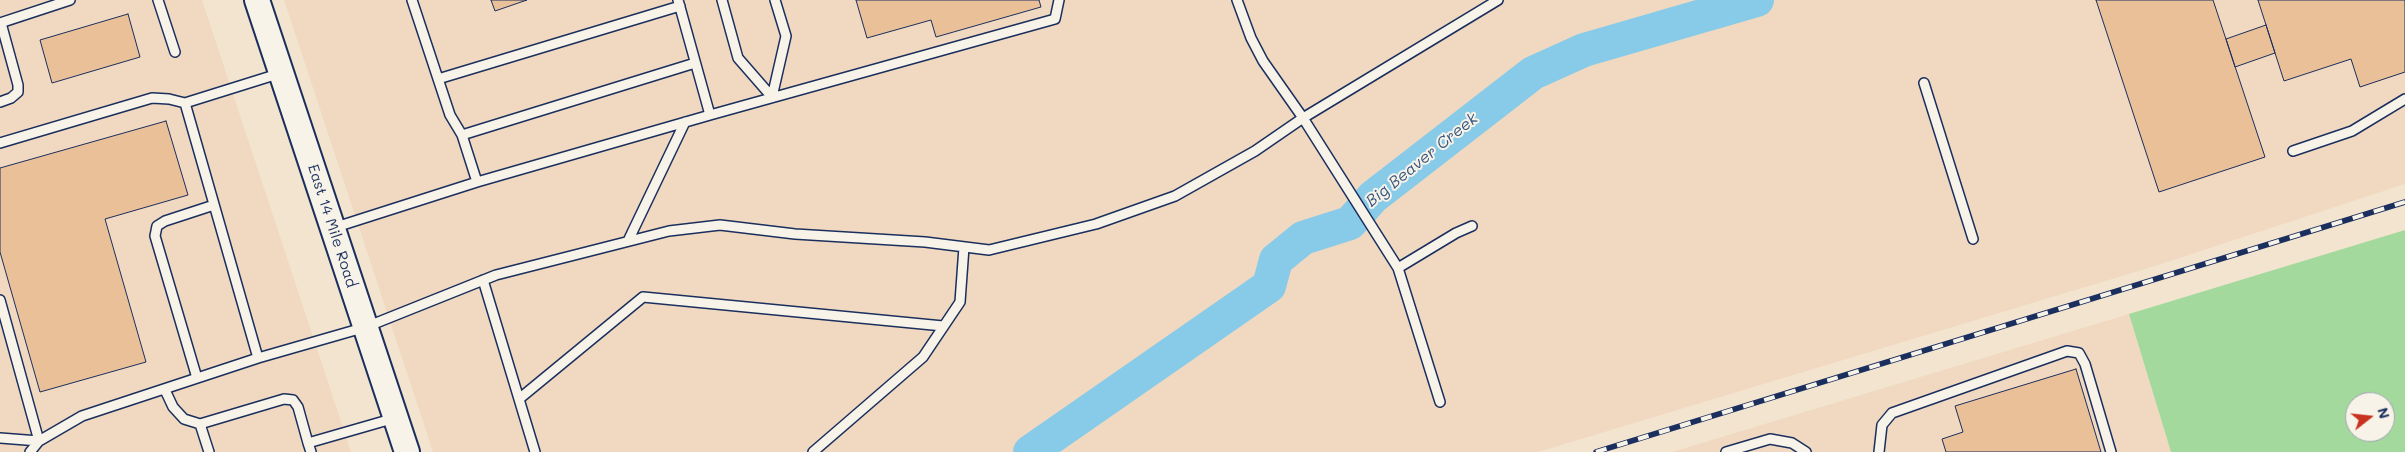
<!DOCTYPE html>
<html>
<head>
<meta charset="utf-8">
<style>
  body { margin:0 }
  #map { position:relative; width:2405px; height:452px; overflow:hidden; background:#f3e4d0; font-family:Mali,sans-serif }
  canvas { display:block }
  .north { position:absolute; left:2345px; top:392px; width:50px; height:50px; box-sizing:border-box; background:#f7f3e8; border:1px solid #9fa5b1; border-radius:50%; rotate:74deg; font-size:14px; font-weight:700; line-height:20px; text-align:center; color:#1b2f5e }
  .north::after { content:''; display:block; margin:auto; width:18px; height:22px; background:#c8321e; clip-path:polygon(50% 0,100% 100%,50% 72%,0 100%) }
</style>
</head>
<body>
<div id="map">
<canvas width="2405" height="452"></canvas>
<div class="north">N</div>
</div>
<script>
const c = document.querySelector('canvas').getContext('2d');
c.lineJoin = 'round';
function fillPath(path, color) { c.fillStyle = color; c.fill(path, 'evenodd'); }
const toPath = rows => new Path2D(rows.map(r => 'M' + r).join(''));
function strokePath(path, color, width, dash) { c.strokeStyle = color; c.lineWidth = width; c.lineCap = dash ? 'butt' : 'round'; c.setLineDash(dash || []); c.stroke(path); }
function drawText(font, color, halo, rows, align = 'center') {
  c.font = font + ' Mali,sans-serif'; c.lineWidth = 4; c.setLineDash([]); c.textBaseline = 'middle'; c.strokeStyle = halo; c.fillStyle = color; for (const [text, x, y, turn = 0] of rows) {
    c.save(); c.translate(x, y); c.rotate((+turn || 0) * Math.PI / 180); c.textAlign = isNaN(turn) ? turn : align; if (halo) c.strokeText(text, 0, 0); c.fillText(text, 0, 0); c.restore();
  }
}
fillPath(toPath([
  [0,0,202,0,351,452,0,452],
  [284,0,2405,0,2405,184,2155,266,1538,452,433,452],
  [2129,314,2171,452,1672,452]
]), '#f0d9c0');
fillPath(toPath([
  [2405,230,2405,452,2171,452,2129,314],
  [2355,402,2385,402,2385,432,2355,432]
]), '#a3d99c');
strokePath(toPath([
  [1030,452,1269,286,1276,260,1303,238,1350,223,1373,197,1533,73,1584,50,1757,0]
]), '#88cbe9', 34);
const building = toPath([
  [491,0,527,0,495,11,491,0],
  [856,0,1039,0,1041,7,936,37,931,20,867,38,856,0],
  [2096,0,2213,0,2265,157,2159,192,2096,0],
  [2258,0,2405,0,2405,72,2360,87,2351,59,2284,81,2258,0],
  [128,14,140,57,52,83,40,40,128,14],
  [2266,25,2275,53,2235,67,2226,39,2266,25],
  [166,121,188,195,105,219,146,362,40,392,0,252,0,168,166,121],
  [2076,369,2101,452,1946,452,1942,439,1963,432,1955,406,2076,369]
]);
fillPath(building, '#eac099');
strokePath(building, '#1b2f5e', 1);
const lane = toPath([
  [158,0,175,52],
  [412,0,450,115,462,135,477,182],
  [722,0,738,58,772,97],
  [1237,0,1251,38,1263,61,1303,118,1398,268,1440,402],
  [0,23,70,0],
  [438,79,680,6],
  [1924,83,1973,239],
  [772,97,786,36,775,0],
  [0,102,11,98,18,92,18,85,1,23],
  [185,103,258,358],
  [710,115,1055,19,1059,0],
  [462,135,695,63],
  [0,143,152,98,169,99,185,103,281,73],
  [2293,151,2352,131,2405,99],
  [333,228,477,182,710,115,678,0],
  [628,241,685,122],
  [1398,268,1456,233,1472,226],
  [483,280,535,452],
  [0,300,39,441],
  [197,378,155,236,157,226,165,221,214,205],
  [165,390,173,407,184,419,200,424],
  [519,399,643,297,943,326],
  [0,438,39,441],
  [30,452,39,441,82,416,258,358,366,327,496,275,669,231,720,225,795,234,925,242,989,250,1096,224,1175,196,1255,151,1303,118,1498,0],
  [209,452,200,424,284,399,293,400,298,407,308,443],
  [311,452,308,443,395,418],
  [813,452,923,357,960,302,964,247],
  [1726,452,1770,439,1792,443,1806,452],
  [1879,452,1882,425,1892,413,2067,351,2079,353,2085,364,2111,452]
]);
const secondary = toPath([
  [257,0,407,452]
]);
strokePath(lane, '#1b2f5e', 12);
strokePath(secondary, '#1b2f5e', 28);
strokePath(lane, '#f7f3e8', 9);
strokePath(secondary, '#f7f3e8', 24);
const rail = toPath([
  [1596,452,2405,202]
]);
strokePath(rail, '#1b2f5e', 5.5);
strokePath(rail, '#f7f3e8', 4, [11]);
drawText('15px', '#1b2f5e', '#f7f3e8', [
  ["East 14 Mile Road",332,226,72]
]);
drawText('italic 16px', '#365681', '#f7f3e8', [
  ["Big Beaver Creek",1422,160,-39]
]);
</script>
</body>
</html>
